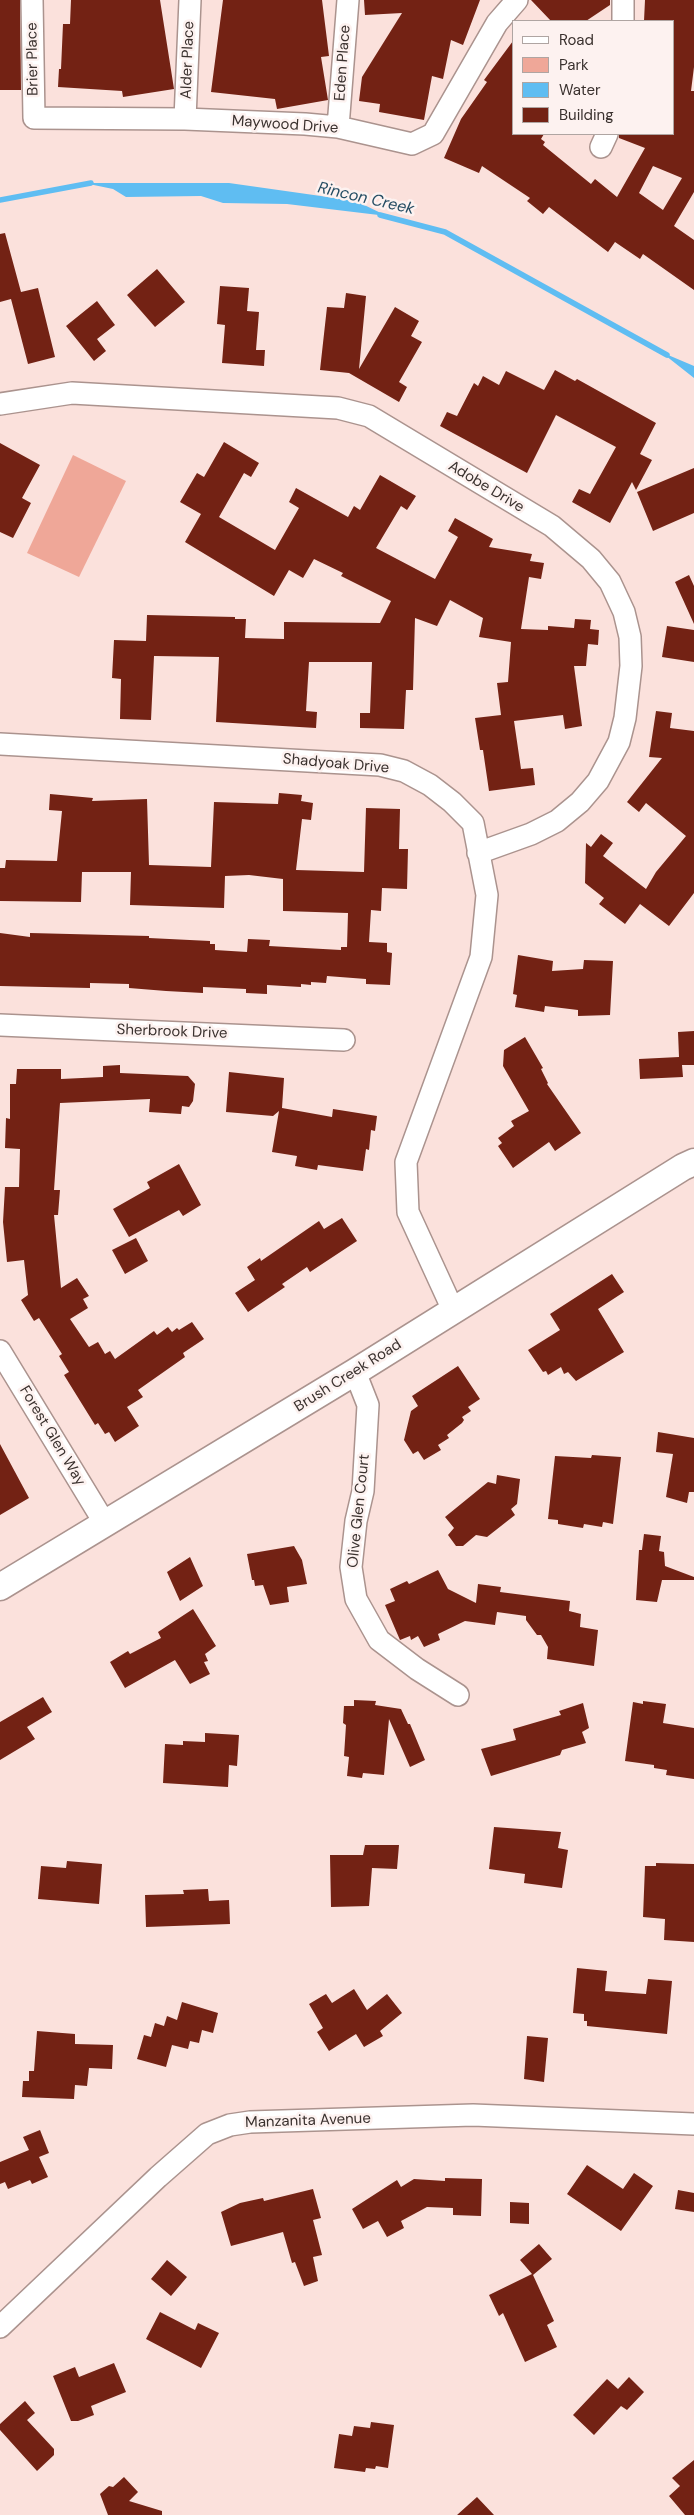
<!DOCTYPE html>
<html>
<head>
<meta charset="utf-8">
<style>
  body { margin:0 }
  #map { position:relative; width:694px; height:2515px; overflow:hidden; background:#fbe1dc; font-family:"DM Sans",sans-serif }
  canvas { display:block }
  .legend { position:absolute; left:512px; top:20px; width:162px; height:115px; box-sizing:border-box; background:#fdf2f0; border:1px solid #afa5a2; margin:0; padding:6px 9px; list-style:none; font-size:15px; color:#3a312e }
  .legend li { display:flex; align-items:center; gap:10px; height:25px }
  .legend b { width:25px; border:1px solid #afa5a2 }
</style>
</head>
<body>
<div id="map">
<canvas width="694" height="2515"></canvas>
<ul class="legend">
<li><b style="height:6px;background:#fff"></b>Road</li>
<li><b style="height:14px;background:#efa798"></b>Park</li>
<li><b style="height:14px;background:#5fbdf2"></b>Water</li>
<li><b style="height:14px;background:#732214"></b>Building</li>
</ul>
</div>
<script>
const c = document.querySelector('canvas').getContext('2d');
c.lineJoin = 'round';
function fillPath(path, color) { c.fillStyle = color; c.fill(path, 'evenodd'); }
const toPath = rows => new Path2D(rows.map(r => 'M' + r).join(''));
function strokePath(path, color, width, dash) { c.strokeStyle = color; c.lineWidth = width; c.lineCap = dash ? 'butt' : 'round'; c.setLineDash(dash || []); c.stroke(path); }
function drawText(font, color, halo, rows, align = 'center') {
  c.font = font + ' "DM Sans",sans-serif'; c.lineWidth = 5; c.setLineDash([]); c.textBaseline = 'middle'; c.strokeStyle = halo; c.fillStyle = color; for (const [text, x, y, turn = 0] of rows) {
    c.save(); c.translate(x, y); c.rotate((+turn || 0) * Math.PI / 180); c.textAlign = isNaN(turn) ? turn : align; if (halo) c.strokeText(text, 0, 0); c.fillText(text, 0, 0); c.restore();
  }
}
fillPath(toPath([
  [73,455,126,481,79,577,27,553]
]), '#efa798');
fillPath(toPath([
  [84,183,229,183,356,201,387,216,287,204,223,203,201,196,126,197,113,189],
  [661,352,694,366,694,378]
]), '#5fbdf2');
strokePath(toPath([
  [0,200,91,183],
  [380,215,445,232,667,355]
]), '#5fbdf2', 5.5);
fillPath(toPath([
  [0,0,20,0,21,90,0,90],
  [71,0,160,0,174,89,123,97,122,91,58,87,59,69,61,69,63,24,70,24],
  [223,0,322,0,329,56,321,57,328,100,277,109,275,99,211,92],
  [364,0,480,0,463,45,451,40,443,79,432,76,424,120,379,112,380,104,359,101,362,77,402,13,365,15],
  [531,0,610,0,610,5,586,21,551,21],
  [645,0,694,0,694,67,691,91,694,91,694,192,674,226,694,240,694,290,643,254,640,259,615,242,608,252,549,207,543,214,527,201,530,198,482,166,479,173,444,158,461,119,487,82,484,80,513,41,513,134,544,134,541,139,545,142,543,145,591,184,595,179,617,197,645,148,619,138,619,134,673,134,673,21,644,21],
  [653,166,682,178,663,210,639,193],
  [5,233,21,292,38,288,55,357,28,364,11,299,0,302,0,234],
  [157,269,185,302,155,327,127,295],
  [220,286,249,288,247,311,259,312,256,350,265,350,264,366,222,363,225,325,217,324],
  [346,293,366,296,359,369,395,307,419,321,411,336,422,342,399,382,407,387,399,402,349,373,320,370,327,307,344,308],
  [97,301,115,325,97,339,106,351,94,361,66,326],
  [555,370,575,381,577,379,656,423,640,454,652,460,636,490,632,482,610,523,572,502,579,489,590,494,616,447,556,415,527,473,440,426,447,412,457,416,474,383,478,386,483,376,499,385,506,371,544,390],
  [224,442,259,463,251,477,244,473,219,517,275,550,299,508,289,502,296,488,348,517,354,506,360,510,380,475,416,496,407,510,401,506,376,548,435,579,458,537,448,531,455,518,493,539,489,547,532,554,530,561,544,563,541,579,529,577,521,629,548,630,548,626,574,628,575,619,591,620,590,629,599,630,598,645,588,644,586,666,574,666,582,726,565,729,563,715,514,721,521,769,533,768,535,785,489,791,483,750,480,750,475,718,501,715,497,683,508,682,511,642,479,637,483,618,450,600,437,626,415,618,413,690,406,690,404,729,360,728,360,713,370,713,372,662,309,662,306,711,317,712,316,728,216,722,219,657,154,656,151,720,120,719,121,679,112,678,114,640,146,641,147,615,235,617,235,619,246,619,245,638,284,639,284,622,380,623,391,601,341,576,343,573,314,559,303,578,289,570,274,596,185,542,201,514,180,502,197,473,204,477],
  [0,443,40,465,22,498,31,503,13,538,0,532],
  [694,468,694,513,653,531,637,492],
  [689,575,694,586,694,624,675,582],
  [667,626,694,630,694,662,662,657],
  [656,711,672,713,670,728,694,731,694,893,669,926,640,904,625,924,599,904,604,898,585,883,586,843,591,847,601,834,613,843,603,856,646,889,656,872,686,836,646,803,639,812,627,802,662,758,649,757],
  [279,793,302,795,301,801,313,803,311,820,302,819,296,870,364,872,366,808,400,809,399,849,408,849,407,889,382,888,381,911,371,910,369,942,387,943,387,952,392,953,390,985,366,984,366,979,327,976,326,983,311,982,311,985,301,984,301,987,267,985,267,994,246,993,246,989,203,987,203,993,166,991,129,988,129,984,90,983,90,988,0,986,0,933,30,937,30,933,149,936,149,938,210,941,210,944,215,944,215,950,247,952,248,939,270,940,269,946,341,950,341,947,347,947,348,913,283,911,283,879,249,875,225,876,224,908,130,905,131,872,82,872,81,902,0,901,0,868,5,868,6,860,57,861,62,811,49,810,50,794,93,798,92,801,147,799,149,865,211,867,214,802,278,804],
  [518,955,553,961,552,971,583,969,584,960,613,961,610,1015,578,1016,578,1010,545,1006,544,1012,515,1007,517,995,513,994],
  [694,1031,694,1065,682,1065,683,1077,640,1079,639,1059,679,1057,678,1032],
  [525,1037,543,1068,541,1069,548,1083,547,1084,581,1133,555,1151,549,1142,513,1168,498,1146,502,1143,498,1138,514,1126,511,1121,529,1111,503,1066,504,1050],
  [120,1065,120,1073,188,1076,195,1084,193,1101,189,1107,182,1106,181,1114,149,1112,150,1099,60,1103,54,1190,60,1190,58,1215,54,1215,61,1288,77,1278,89,1296,83,1299,88,1308,70,1319,89,1347,98,1342,105,1354,110,1351,115,1359,154,1331,157,1335,168,1327,172,1332,177,1328,179,1330,192,1322,204,1339,183,1353,185,1357,138,1390,143,1397,127,1407,139,1426,115,1442,109,1432,105,1434,98,1423,95,1425,64,1375,69,1372,59,1356,62,1354,39,1318,34,1321,21,1300,28,1295,24,1260,7,1262,3,1222,5,1187,19,1187,20,1149,5,1148,6,1118,10,1119,10,1084,16,1084,17,1069,61,1069,61,1079,103,1077,103,1066],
  [229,1072,284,1078,282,1108,332,1117,333,1109,377,1116,375,1131,371,1130,369,1150,366,1149,363,1171,318,1165,317,1170,295,1166,297,1156,272,1152,279,1111,273,1116,226,1112],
  [179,1164,201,1205,183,1216,179,1210,129,1237,113,1209,150,1188,147,1182],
  [342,1218,357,1241,310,1272,307,1267,282,1284,285,1287,248,1312,235,1293,255,1280,247,1267,260,1258,261,1261,319,1221,324,1229],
  [136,1238,148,1261,125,1274,112,1250],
  [612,1274,624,1292,598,1309,624,1352,576,1381,568,1372,564,1374,561,1367,548,1375,546,1371,543,1372,528,1350,560,1330,550,1314],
  [458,1366,480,1399,468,1407,471,1411,462,1417,464,1420,462,1423,447,1435,449,1438,438,1445,441,1450,424,1460,418,1451,413,1454,404,1440,411,1411,418,1406,412,1396],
  [658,1432,694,1438,694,1492,689,1492,687,1503,666,1497,673,1454,656,1452],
  [0,1444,29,1498,0,1515],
  [592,1455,621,1457,613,1524,603,1522,602,1527,584,1524,583,1528,558,1524,558,1520,548,1519,555,1456,591,1458],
  [497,1475,520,1479,517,1504,511,1509,515,1515,487,1537,476,1535,463,1546,456,1546,448,1535,454,1528,445,1517,488,1482,496,1484],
  [644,1534,661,1536,659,1551,664,1552,665,1566,694,1577,694,1580,662,1580,657,1602,636,1600,639,1550,642,1550],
  [294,1546,302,1560,307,1584,287,1587,289,1602,270,1605,263,1585,255,1586,254,1580,252,1580,247,1554],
  [190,1557,203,1586,180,1601,167,1572],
  [438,1570,448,1589,476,1603,478,1584,501,1587,500,1592,570,1601,569,1611,581,1614,580,1627,598,1630,594,1666,547,1659,548,1647,541,1635,537,1635,526,1620,526,1616,497,1612,495,1625,465,1621,438,1634,440,1640,424,1647,418,1636,411,1640,410,1636,400,1640,385,1605,395,1601,390,1589,407,1581,409,1584],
  [193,1609,216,1646,205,1654,208,1661,204,1662,210,1674,190,1684,175,1660,125,1688,110,1662,128,1651,130,1654,161,1638,158,1632],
  [43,1697,52,1712,27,1727,35,1739,0,1760,0,1722],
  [354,1700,376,1701,375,1705,401,1709,408,1724,410,1724,425,1760,410,1767,389,1719,384,1775,363,1773,362,1778,347,1776,349,1757,344,1756,346,1725,343,1723,344,1706,354,1706],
  [643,1701,666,1704,663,1723,694,1728,694,1779,666,1775,667,1770,654,1768,654,1765,625,1761,633,1702,643,1704],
  [583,1703,589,1728,582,1732,586,1743,562,1750,560,1755,491,1776,481,1749,516,1740,513,1729,561,1715,559,1711],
  [205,1733,239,1735,237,1766,229,1765,228,1787,163,1783,165,1744,183,1745,183,1741,205,1742],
  [494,1827,561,1832,558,1848,568,1850,562,1888,524,1883,525,1874,489,1869],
  [365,1845,399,1845,397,1869,372,1868,369,1906,331,1907,330,1855,363,1855],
  [67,1861,102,1864,99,1904,38,1899,41,1866,66,1868],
  [656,1863,694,1864,694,1942,664,1940,665,1919,643,1917,645,1866,656,1866],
  [208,1889,209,1901,229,1900,230,1924,146,1927,145,1895,184,1894,183,1890],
  [577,1968,607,1971,605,1991,646,1994,648,1979,672,1981,667,2034,587,2026,587,2021,584,2021,584,2014,573,2013],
  [354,1989,367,2010,387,1994,402,2013,380,2031,383,2036,364,2047,356,2034,329,2051,317,2032,323,2028,309,2004,326,1994,332,2003],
  [182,2002,218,2013,213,2033,202,2030,199,2043,190,2041,188,2049,172,2045,166,2067,137,2059,144,2035,151,2037,155,2023,164,2026,167,2016,177,2020],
  [37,2031,75,2034,75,2044,113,2045,112,2069,89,2068,87,2086,75,2085,74,2099,22,2097,23,2081,29,2081,29,2071,34,2071],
  [527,2036,548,2038,544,2082,524,2079],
  [40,2130,49,2153,39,2157,48,2177,32,2184,30,2180,8,2189,5,2182,0,2184,0,2162,29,2150,23,2137],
  [587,2165,623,2189,634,2173,653,2186,621,2231,567,2194],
  [445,2178,482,2179,481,2216,453,2215,453,2208,427,2207,401,2221,404,2228,387,2237,378,2221,363,2229,352,2209,397,2180,401,2187,414,2179,445,2181],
  [313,2189,321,2218,313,2220,322,2255,313,2257,318,2281,304,2286,295,2262,292,2263,283,2232,231,2246,221,2212,240,2203,263,2198,264,2201],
  [678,2190,694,2193,694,2212,675,2209],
  [510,2202,529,2203,529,2224,510,2223],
  [539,2244,552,2259,533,2275,554,2321,547,2325,557,2347,525,2362,503,2313,499,2316,489,2295,532,2274,520,2260],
  [167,2260,187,2277,171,2296,151,2279],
  [160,2312,195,2330,198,2323,219,2333,201,2368,146,2339],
  [114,2363,126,2392,91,2406,94,2415,78,2421,71,2421,53,2376,75,2367,79,2377],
  [629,2377,644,2392,627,2410,621,2406,594,2435,573,2415,607,2379,618,2389],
  [25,2401,35,2413,27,2420,54,2449,54,2455,37,2471,0,2430,0,2424],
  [371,2422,394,2425,388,2468,376,2466,375,2469,366,2468,365,2472,334,2468,339,2434,352,2436,354,2426,370,2428],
  [694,2460,694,2515,685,2515,669,2496,680,2486,672,2478],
  [124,2477,138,2492,129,2501,162,2511,162,2515,108,2515,100,2494,109,2486,113,2487],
  [477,2497,494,2515,457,2515]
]), '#732214');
const minor = toPath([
  [32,0,34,118,185,119,305,124,338,127,412,144,433,134,497,23,517,0],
  [623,21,623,0],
  [185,119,190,0],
  [338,127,348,0],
  [601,147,607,134],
  [0,404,72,393,338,408,369,416,552,526,591,559,610,582,624,612,630,637,631,666,625,718,619,742,598,781,580,802,557,821,531,834,478,853],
  [0,744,380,765,404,771,430,785,452,802,473,823,487,895,481,957,406,1162,408,1212,453,1310],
  [0,1025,344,1040],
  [0,1351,104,1522],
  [355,1372,368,1405,363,1491,356,1521,351,1567,356,1599,379,1640,417,1669,458,1695],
  [0,2327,158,2177,207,2134,230,2125,250,2122,473,2115,694,2124]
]);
const tertiary = toPath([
  [0,1587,355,1372,683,1167,694,1162]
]);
strokePath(minor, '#ab938e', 24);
strokePath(tertiary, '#ab938e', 29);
strokePath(minor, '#fff', 21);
strokePath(tertiary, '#fff', 26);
drawText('15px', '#3a312e', '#fdf2f0', [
  ["Brier Place",33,59,-91],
  ["Alder Place",188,60,-88],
  ["Eden Place",343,63,-86],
  ["Maywood Drive",285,125,4],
  ["Adobe Drive",486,487,31],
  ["Shadyoak Drive",336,764,5],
  ["Sherbrook Drive",172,1032,2],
  ["Brush Creek Road",348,1376,-32],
  ["Forest Glen Way",52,1436,59],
  ["Olive Glen Court",359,1511,-84],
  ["Manzanita Avenue",308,2121,-2]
]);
drawText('italic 16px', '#254d63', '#fdf2f0', [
  ["Rincon Creek",366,199,13]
]);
</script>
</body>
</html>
